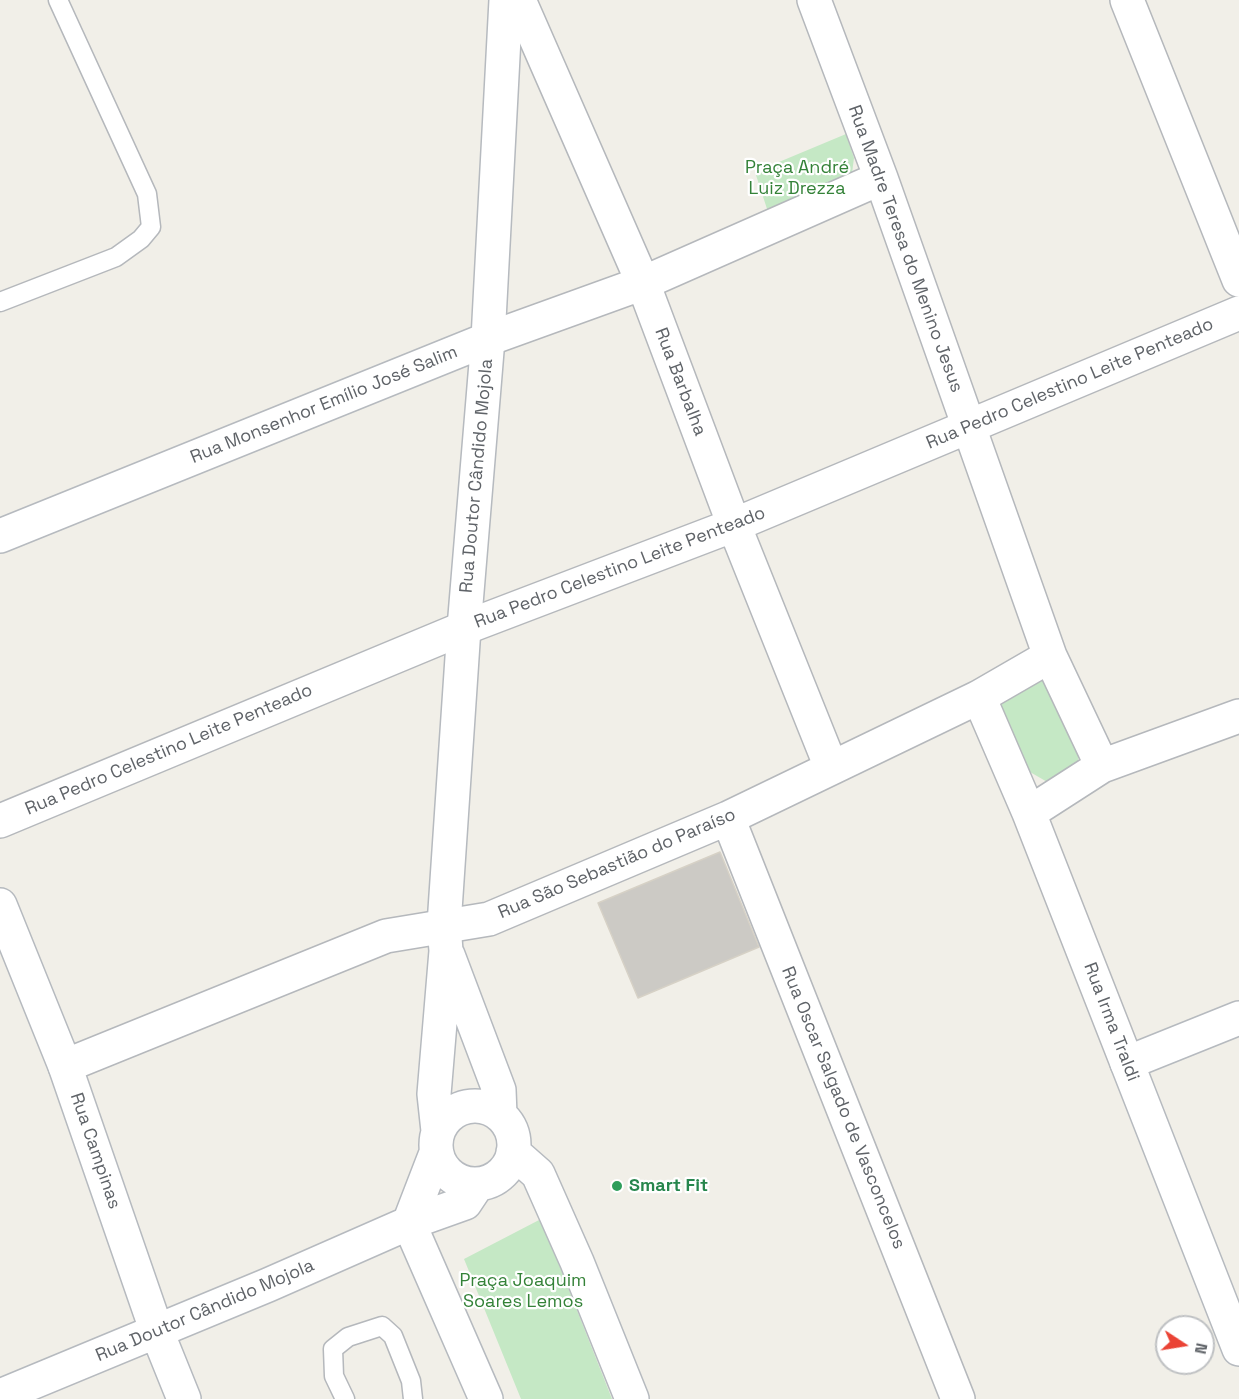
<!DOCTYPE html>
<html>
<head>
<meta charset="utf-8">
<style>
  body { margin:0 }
  #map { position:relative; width:1239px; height:1399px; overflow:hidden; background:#f1efe8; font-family:"Space Grotesk",sans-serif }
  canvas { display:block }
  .north { position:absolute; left:1155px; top:1315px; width:60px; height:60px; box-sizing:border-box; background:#fff; border:2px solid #bfc1c3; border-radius:50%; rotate:102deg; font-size:16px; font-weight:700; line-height:24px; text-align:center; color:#5f6368 }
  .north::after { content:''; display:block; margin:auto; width:21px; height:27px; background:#ea4335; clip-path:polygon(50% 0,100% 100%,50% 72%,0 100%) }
</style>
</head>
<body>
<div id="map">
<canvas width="1239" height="1399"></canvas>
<div class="north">N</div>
</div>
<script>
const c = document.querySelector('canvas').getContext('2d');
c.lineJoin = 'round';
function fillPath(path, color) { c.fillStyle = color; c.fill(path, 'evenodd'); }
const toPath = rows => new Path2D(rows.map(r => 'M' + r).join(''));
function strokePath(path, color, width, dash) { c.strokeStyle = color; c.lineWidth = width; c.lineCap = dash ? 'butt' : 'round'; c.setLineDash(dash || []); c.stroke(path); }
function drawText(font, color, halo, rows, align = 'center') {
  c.font = font + ' "Space Grotesk",sans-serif'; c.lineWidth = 4.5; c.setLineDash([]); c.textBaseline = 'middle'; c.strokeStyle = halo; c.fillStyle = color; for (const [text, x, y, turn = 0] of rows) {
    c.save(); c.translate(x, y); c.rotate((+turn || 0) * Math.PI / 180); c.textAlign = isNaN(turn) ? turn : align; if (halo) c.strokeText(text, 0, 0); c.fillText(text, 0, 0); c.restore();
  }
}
fillPath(toPath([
  [846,134,854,158,851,181,769,215,755,172],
  [1050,677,1080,748,1078,761,1070,773,1049,783,1030,772,999,703,1011,682],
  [541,1219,612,1399,521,1399,464,1259]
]), '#c5e8c5');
const building = toPath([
  [720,852,759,947,638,998,598,903,720,852]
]);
fillPath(building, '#cccac5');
strokePath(building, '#d6d1c6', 1.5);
const lane = toPath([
  [0,302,116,257,141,239,151,227,147,194,58,0],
  [345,1399,334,1376,333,1349,348,1337,382,1326,393,1336,411,1381,413,1399]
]);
const street = toPath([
  [519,0,643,283,734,525,831,767],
  [814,0,881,178,1050,656,1102,766],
  [1127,0,1239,280],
  [488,339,643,283,881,178],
  [979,697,1029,813,1127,1063],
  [1029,813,1102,766,1239,716],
  [728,818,958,1399],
  [0,821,464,628,734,525,1239,313],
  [65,1066,386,936,489,919,728,818,979,697,1050,656]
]);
const secondary = toPath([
  [0,536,488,339],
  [0,905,65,1066,157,1332,184,1399],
  [448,955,499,1090,500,1115],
  [1239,1018,1127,1063,1239,1349],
  '436 1145a39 39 0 1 1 78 0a39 39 0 1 1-78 0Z',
  [438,1131,434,1094,446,951,444,925,464,628,488,339,506,0],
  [513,1152,538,1174,577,1262,632,1399],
  [409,1223,486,1399],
  [409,1223,436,1153],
  [0,1396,268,1285,409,1223,465,1203,477,1185]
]);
strokePath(lane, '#b5b8bc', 21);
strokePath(street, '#b5b8bc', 36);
strokePath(secondary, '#b6babf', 36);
strokePath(lane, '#fff', 18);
strokePath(street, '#fff', 33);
strokePath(secondary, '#fff', 33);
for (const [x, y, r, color] of [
  [617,1186,6,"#2e9e5b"]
]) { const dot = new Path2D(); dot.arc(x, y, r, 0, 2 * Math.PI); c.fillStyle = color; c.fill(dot); strokePath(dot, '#fff', 2); }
drawText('18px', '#348238', '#fff', [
  ["Praça André",797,168],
  ["Luiz Drezza",797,189],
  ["Praça Joaquim",523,1281],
  ["Soares Lemos",523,1302]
]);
drawText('18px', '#5f6368', '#fff', [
  ["Rua Madre Teresa do Menino Jesus",905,249,70],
  ["Rua Barbalha",680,382,69],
  ["Rua Pedro Celestino Leite Penteado",1070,384,-23],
  ["Rua Monsenhor Emílio José Salim",324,405,-22],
  ["Rua Doutor Cândido Mojola",477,476,-85],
  ["Rua Pedro Celestino Leite Penteado",620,568,-21],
  ["Rua Pedro Celestino Leite Penteado",169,750,-23],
  ["Rua São Sebastião do Paraíso",617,864,-23],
  ["Rua Irma Traldi",1111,1022,69],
  ["Rua Oscar Salgado de Vasconcelos",843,1108,68],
  ["Rua Campinas",95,1151,71],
  ["Rua Doutor Cândido Mojola",205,1311,-23]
]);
drawText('bold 18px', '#27864d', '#fff', [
  ["Smart Fit",629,1186]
], 'left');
</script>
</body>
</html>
